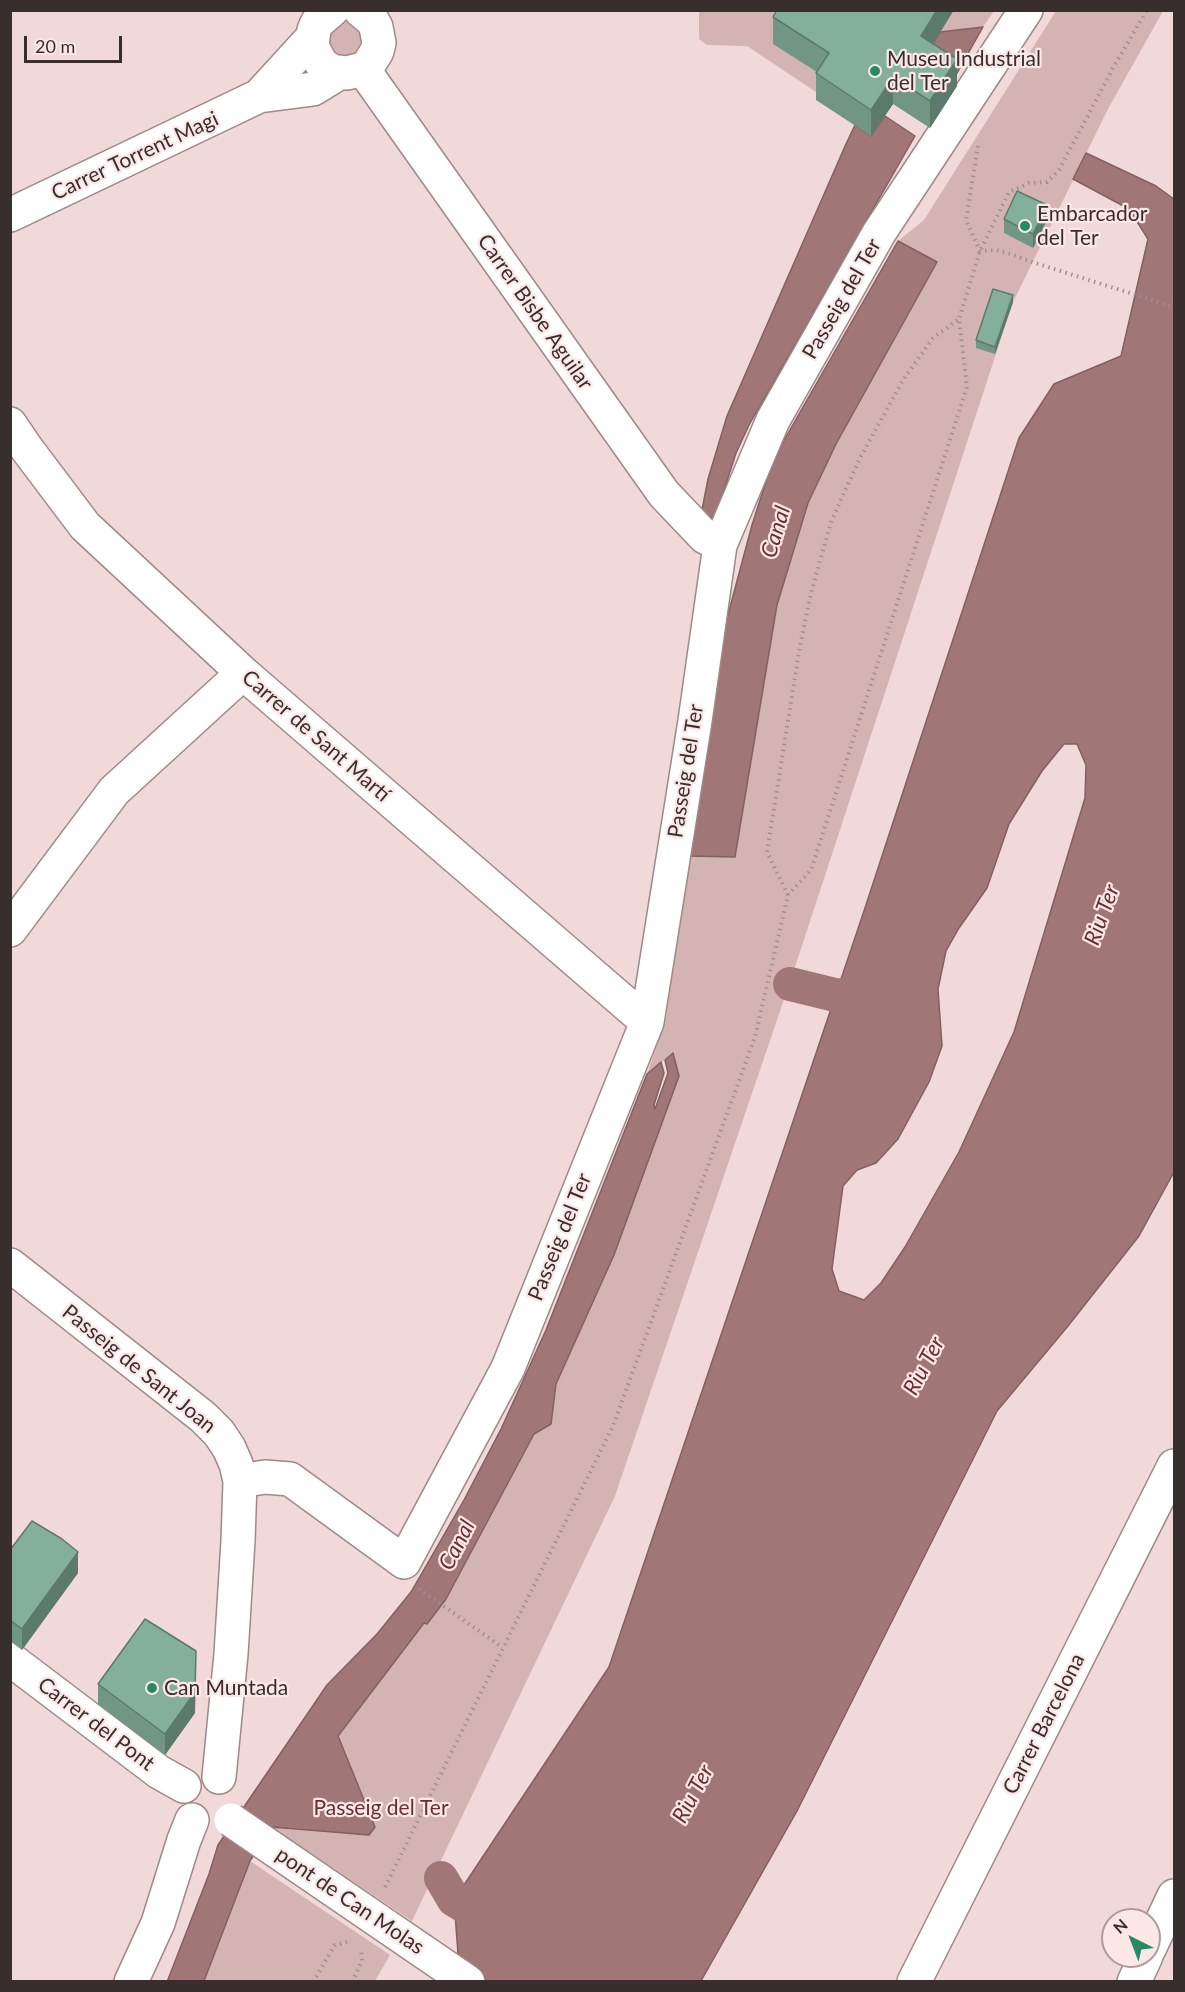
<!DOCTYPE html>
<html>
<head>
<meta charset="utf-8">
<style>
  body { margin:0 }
  #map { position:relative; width:1185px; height:1992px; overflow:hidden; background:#f2d9d9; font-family:Lato,sans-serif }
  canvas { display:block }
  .frame { position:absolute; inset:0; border:12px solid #382e2e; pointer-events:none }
  .north { position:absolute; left:1101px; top:1908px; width:60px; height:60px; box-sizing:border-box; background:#fce7e7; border:2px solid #ae9d9d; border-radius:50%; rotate:318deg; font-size:16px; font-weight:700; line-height:24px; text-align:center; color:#382e2e }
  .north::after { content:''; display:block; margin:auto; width:21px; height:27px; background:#258a65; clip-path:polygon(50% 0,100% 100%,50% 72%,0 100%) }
  .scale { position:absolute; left:24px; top:36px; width:98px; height:27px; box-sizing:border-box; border:3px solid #382e2e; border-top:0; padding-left:8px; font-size:18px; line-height:21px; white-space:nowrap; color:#382e2e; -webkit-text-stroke:4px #fce7e7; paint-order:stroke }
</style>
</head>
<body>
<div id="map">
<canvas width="1185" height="1992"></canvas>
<div class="frame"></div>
<div class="north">N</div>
<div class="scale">20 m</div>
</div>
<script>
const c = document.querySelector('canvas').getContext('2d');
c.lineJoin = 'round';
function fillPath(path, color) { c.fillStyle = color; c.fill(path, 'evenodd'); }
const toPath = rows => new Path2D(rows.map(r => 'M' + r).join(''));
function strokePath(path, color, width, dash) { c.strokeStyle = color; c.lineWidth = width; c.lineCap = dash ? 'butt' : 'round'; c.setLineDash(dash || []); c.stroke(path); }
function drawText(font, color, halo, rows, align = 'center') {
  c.font = font + ' Lato,sans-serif'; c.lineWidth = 4.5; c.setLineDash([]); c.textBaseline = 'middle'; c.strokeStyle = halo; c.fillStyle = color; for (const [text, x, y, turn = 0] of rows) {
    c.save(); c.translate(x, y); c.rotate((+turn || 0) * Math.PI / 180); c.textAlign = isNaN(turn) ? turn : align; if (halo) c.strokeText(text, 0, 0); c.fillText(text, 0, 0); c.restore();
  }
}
fillPath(toPath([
  [699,11,795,11,829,80,819,94,747,46,707,45,699,39],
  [954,11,994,11,983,27,940,32],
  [1056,11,1163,11,1108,109,1013,302,795,967,615,1496,412,1921,272,1827,338,1736,425,1622,427,1624,446,1599,534,1434,551,1424,556,1384,614,1255,679,1076,673,1053,647,1074,666,1019,688,856,735,857,777,605,808,503,836,444,937,262,898,241,924,220],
  '328 39a17 17 0 1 1 34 0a17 17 0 1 1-34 0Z',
  [250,1861,390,1955,375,1981,204,1982]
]), '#d4b3b3');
const water = toPath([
  [983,27,952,82,921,63,940,32,983,27],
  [885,116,915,136,749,425,736,453,715,518,701,515,708,479,727,416,846,144,855,125,871,136,885,116],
  [1086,153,1156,186,1174,199,1174,1172,1139,1236,1068,1326,997,1411,797,1811,701,1981,460,1981,454,1900,609,1667,864,911,1019,438,1054,384,1121,356,1148,239,1129,209,1073,179,1086,153],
  [1064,744,1077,744,1086,765,1085,798,1014,1032,959,1152,905,1247,881,1283,864,1300,839,1291,832,1269,843,1186,857,1170,876,1163,898,1139,929,1082,942,1046,938,989,946,951,959,928,987,888,1009,824,1042,771,1064,744],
  [898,241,937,262,836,444,808,503,777,605,735,857,688,856,707,721,726,622,752,525,767,478,779,449,898,241],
  [673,1053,679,1076,614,1255,556,1384,551,1424,534,1434,446,1599,427,1624,424,1623,338,1736,375,1827,369,1835,272,1827,250,1861,204,1981,167,1982,209,1874,218,1845,327,1685,377,1634,411,1592,464,1500,501,1429,546,1330,647,1074,661,1062,664,1073,654,1105,655,1109,668,1073,665,1060,673,1053]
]);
fillPath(water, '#a17677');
strokePath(water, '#826061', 1.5);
strokePath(toPath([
  [790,984,835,995,874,996,881,992],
  [441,1878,454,1900,494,1924]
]), '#a17677', 34);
const minor = toPath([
  [332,10,317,23,314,30,312,46,319,60,324,66,332,71,347,73,363,69,369,64,377,51,379,43,376,27,372,20,360,10],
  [363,69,664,494,705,537,720,545],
  [259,96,312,38],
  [10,215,259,96,313,89,339,73],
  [10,424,27,449,85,526,243,673,647,1022],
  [10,930,114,791,243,673],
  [10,1265,203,1417,219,1433,229,1448,236,1464,240,1481,238,1541,231,1654,219,1777],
  [240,1481,265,1477,290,1479,404,1562,508,1368,647,1022,695,721,720,545,773,420,879,233,1026,10],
  [10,1659,159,1772,184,1786],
  [1149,1949,1174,1896],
  [131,1982,158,1923,184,1840,192,1820],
  [914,1982,1174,1466],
  [1134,1982,1146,1956]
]);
strokePath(minor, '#9f8888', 36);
strokePath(toPath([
  [978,146,966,220,980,251,996,250,1011,254,1032,262,1174,307],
  [788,895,767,852,800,646,811,593,831,522,859,460,903,380,933,338,959,319],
  [419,1589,502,1647],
  [385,1887,613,1426,755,1037,788,895,811,870,967,387,959,319,980,251,1009,192,1029,183,1047,182,1059,170,1113,68,1147,10],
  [313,1982,335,1945,351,1941],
  [352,1982,362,1961,361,1949]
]), '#a18f8f', 4, [1.5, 4.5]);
strokePath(minor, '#fff', 33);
const minorBridge = toPath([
  [231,1820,468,1982]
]);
strokePath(minorBridge, '#9f8888', 36, []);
strokePath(minorBridge, '#fff', 33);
fillPath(toPath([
  [777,10,954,10,933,44,957,86,930,128,893,104,871,136,816,100,816,73,817,72,773,44,773,17],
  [1004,219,1047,220,1033,248,1004,233],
  [1013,302,995,354,976,348,976,340],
  [10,1550,78,1573,22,1650,10,1641],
  [196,1672,195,1713,165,1755,98,1704,98,1684]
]), '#729684');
fillPath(toPath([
  [937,10,954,10,921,63,921,36],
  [957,59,957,86,930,128,930,101],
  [893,77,893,104,871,136,871,110],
  [1047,205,1047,220,1033,248,1033,234],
  [1013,295,1013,302,995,354,995,347],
  [78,1552,78,1573,22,1650,22,1629],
  [196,1651,195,1713,165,1755,165,1734]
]), '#5c7a6c');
const building = toPath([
  [777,10,937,10,921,36,957,59,930,101,893,77,871,110,816,73,829,53,773,17,777,10],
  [1017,191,1047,205,1033,234,1004,219,1017,191],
  [993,289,1013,295,995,347,976,340,993,289],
  [32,1521,62,1539,78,1552,22,1629,10,1620,10,1550,32,1521],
  [145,1619,196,1651,195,1692,165,1734,98,1684,145,1619]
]);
fillPath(building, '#84af9a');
strokePath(building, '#5c7a6c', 1.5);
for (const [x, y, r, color] of [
  [875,71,6,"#258a65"],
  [1025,226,6,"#258a65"],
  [152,1688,6,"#258a65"]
]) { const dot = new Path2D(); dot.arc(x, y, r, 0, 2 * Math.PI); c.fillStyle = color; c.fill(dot); strokePath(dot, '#fce7e7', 2); }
drawText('21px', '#382e2e', '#fce7e7', [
  ["Museu Industrial",887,59],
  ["del Ter",887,83],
  ["Embarcador",1037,214],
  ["del Ter",1037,238],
  ["Can Muntada",164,1688]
], 'left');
drawText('21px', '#382e2e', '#fce7e7', [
  ["Carrer Torrent Magi",135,156,-25],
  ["Passeig del Ter",842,299,-60],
  ["Carrer Bisbe Aguilar",535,312,55],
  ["Carrer de Sant Martí",316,736,41],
  ["Passeig del Ter",686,771,-81],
  ["Passeig del Ter",560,1237,-68],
  ["Passeig de Sant Joan",139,1369,39],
  ["Carrer del Pont",96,1724,37],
  ["Carrer Barcelona",1044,1724,-63],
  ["pont de Can Molas",350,1901,34]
]);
drawText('21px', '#682d32', '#fce7e7', [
  ["Passeig del Ter",381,1808]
]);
drawText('italic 22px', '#692e32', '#fce7e7', [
  ["Canal",776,532,-73],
  ["Riu Ter",1102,915,-70],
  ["Riu Ter",924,1366,-62],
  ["Canal",457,1545,-63],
  ["Riu Ter",693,1794,-62]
]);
</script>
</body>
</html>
